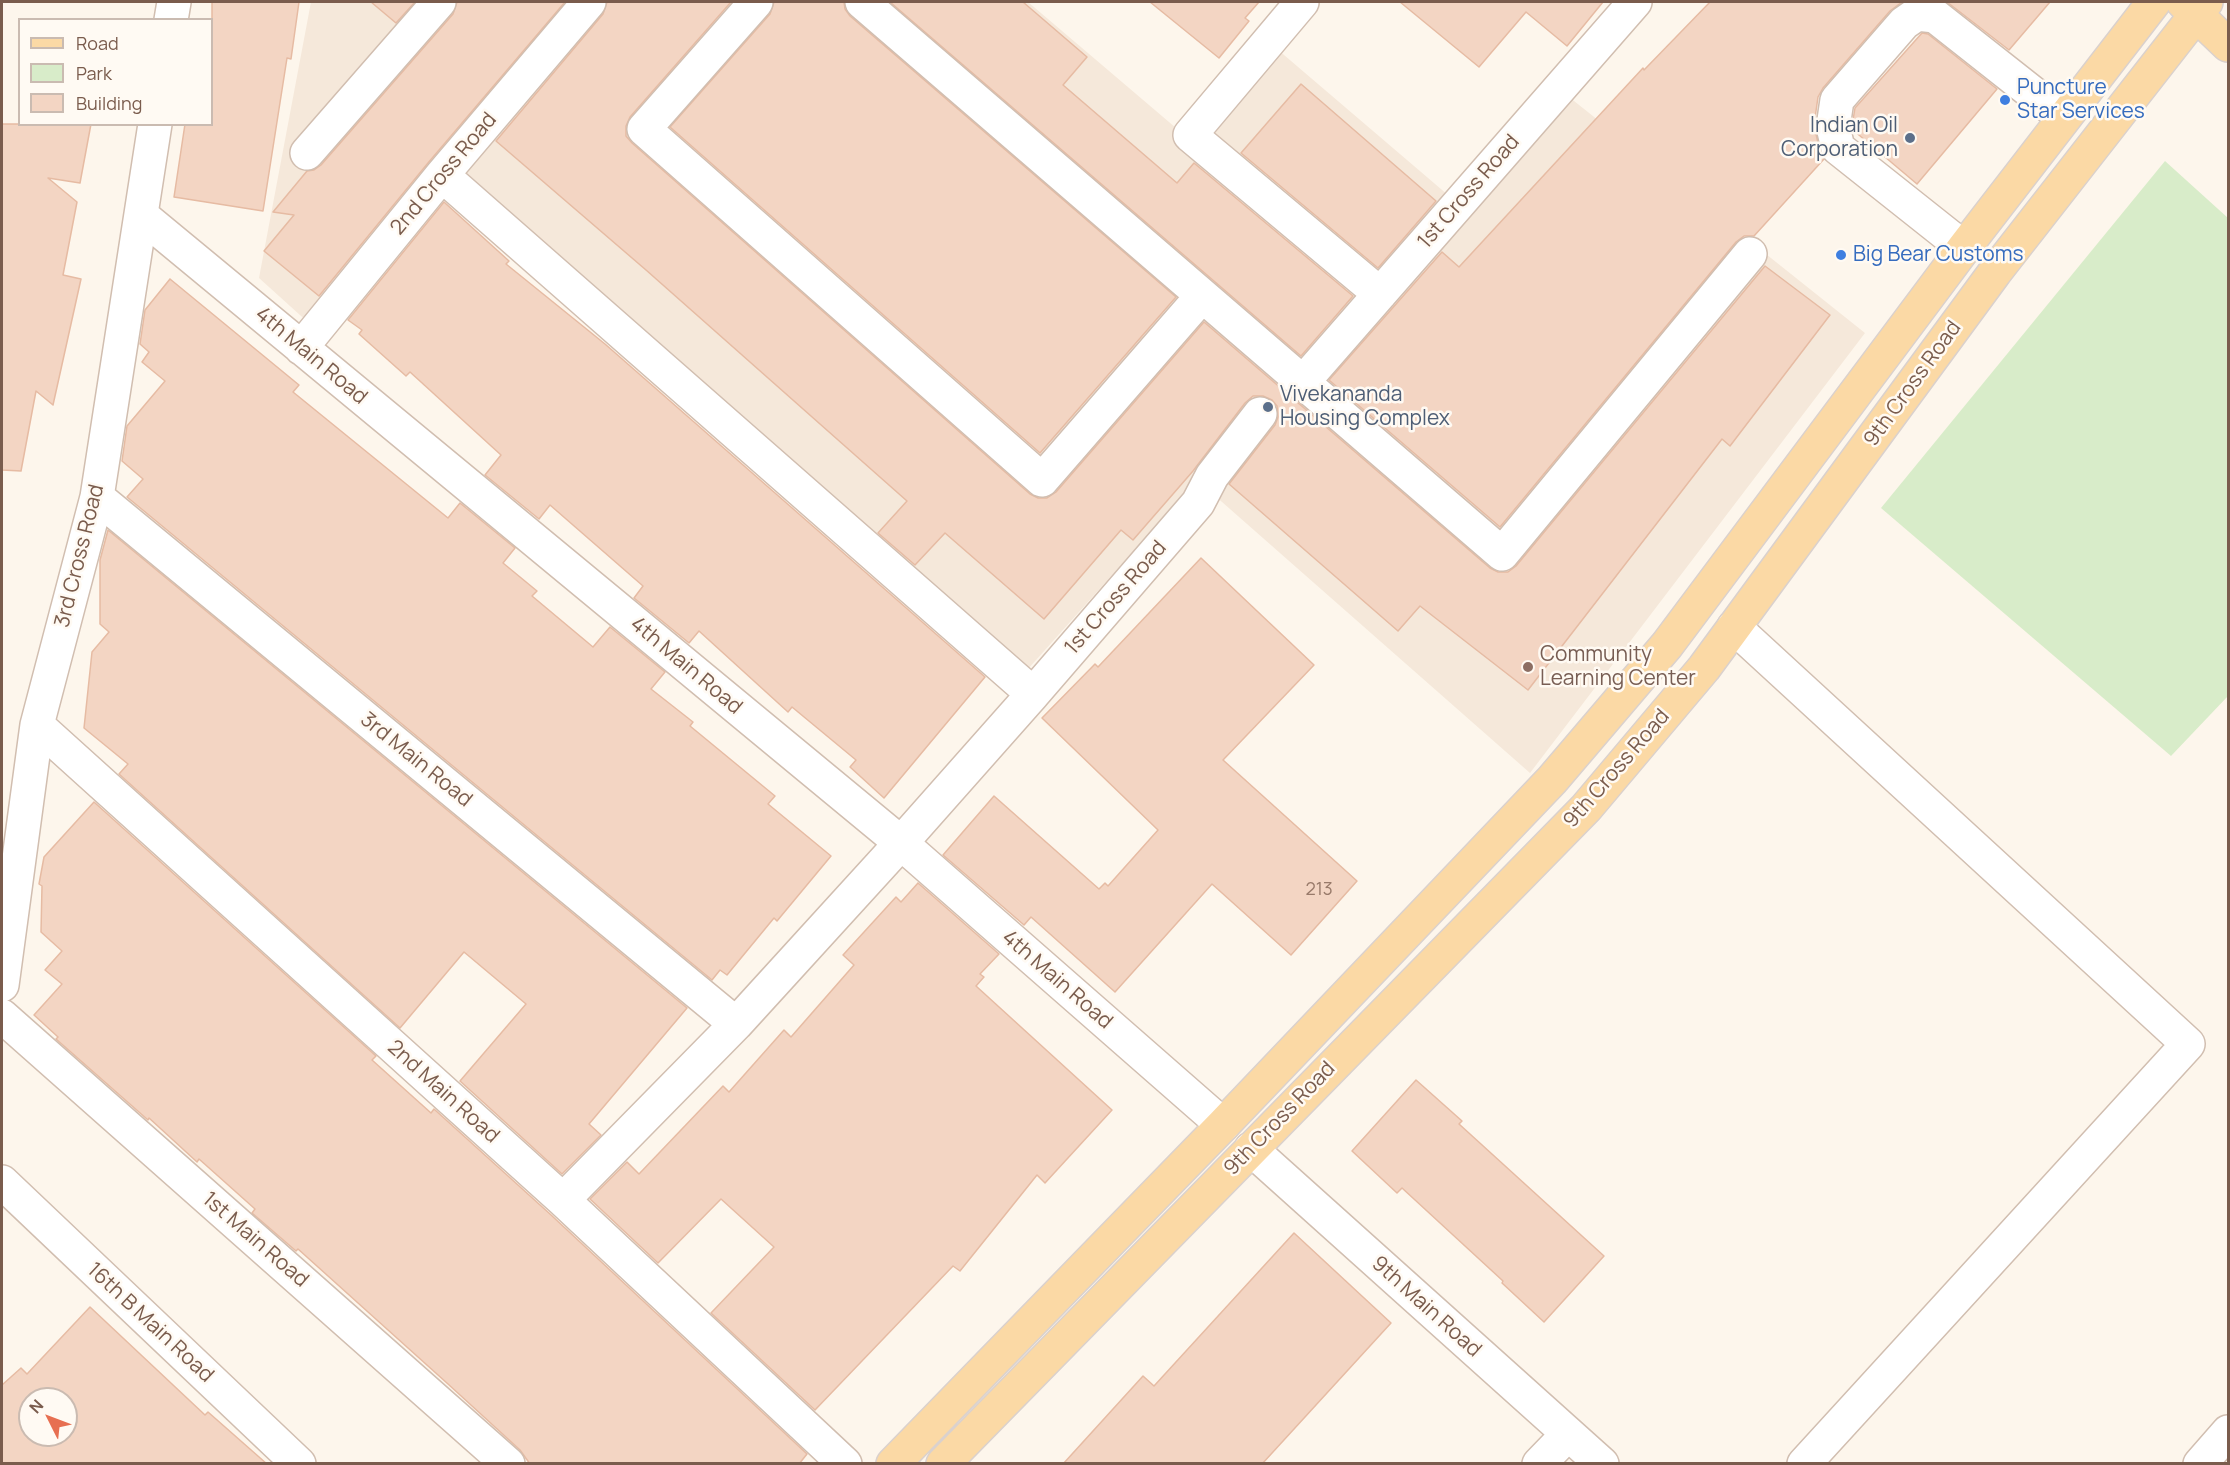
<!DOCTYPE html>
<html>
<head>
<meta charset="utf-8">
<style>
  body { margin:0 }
  #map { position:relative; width:2230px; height:1465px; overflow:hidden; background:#fdf6ec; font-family:Manrope,sans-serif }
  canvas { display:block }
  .frame { position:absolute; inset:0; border:3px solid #7a5c4d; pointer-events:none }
  .legend { position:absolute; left:18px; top:18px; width:195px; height:108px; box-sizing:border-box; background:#fffaf3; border:2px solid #cabbb1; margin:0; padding:8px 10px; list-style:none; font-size:18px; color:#7a5c4d }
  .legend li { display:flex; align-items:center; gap:12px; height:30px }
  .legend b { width:30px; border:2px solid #cabbb1 }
  .north { position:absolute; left:18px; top:1387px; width:60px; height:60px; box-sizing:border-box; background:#fffaf3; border:2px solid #cabbb1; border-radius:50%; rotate:312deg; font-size:16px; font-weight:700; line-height:24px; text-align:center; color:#7a5c4d }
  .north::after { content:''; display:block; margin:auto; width:21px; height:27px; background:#e76f51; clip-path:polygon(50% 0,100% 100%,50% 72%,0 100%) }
</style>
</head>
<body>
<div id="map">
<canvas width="2230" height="1465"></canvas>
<div class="frame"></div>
<ul class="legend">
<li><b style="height:8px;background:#fbd9a5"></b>Road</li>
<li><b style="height:16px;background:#d8ecc9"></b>Park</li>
<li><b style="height:16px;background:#f3d5c3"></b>Building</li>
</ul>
<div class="north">N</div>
</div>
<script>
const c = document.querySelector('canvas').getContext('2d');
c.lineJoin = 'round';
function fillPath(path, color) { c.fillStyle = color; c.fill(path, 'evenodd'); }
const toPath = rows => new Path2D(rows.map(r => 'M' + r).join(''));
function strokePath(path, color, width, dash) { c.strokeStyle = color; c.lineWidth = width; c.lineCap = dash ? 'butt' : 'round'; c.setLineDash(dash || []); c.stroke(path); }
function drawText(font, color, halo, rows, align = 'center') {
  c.font = font + ' Manrope,sans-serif'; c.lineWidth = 5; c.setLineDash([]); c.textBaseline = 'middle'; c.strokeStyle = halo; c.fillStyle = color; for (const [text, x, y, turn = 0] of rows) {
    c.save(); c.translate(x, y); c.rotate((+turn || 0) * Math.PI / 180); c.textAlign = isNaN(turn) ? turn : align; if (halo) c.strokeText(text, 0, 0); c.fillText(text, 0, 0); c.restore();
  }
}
fillPath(toPath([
  [311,2,1028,2,1196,145,1277,49,1455,201,1554,85,1865,333,1530,773,1197,480,1028,669,447,163,311,325,259,278]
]), '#f5e8da');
fillPath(toPath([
  [2165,161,2228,218,2228,696,2171,756,1881,508]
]), '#d8ecc9');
const building = toPath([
  [212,2,299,2,291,59,287,58,263,211,174,197,185,124,212,124,212,2],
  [371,2,415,2,396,23,371,2],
  [457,2,565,2,428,163,319,296,264,251,294,215,273,212,307,171,314,170,321,165,453,14,457,2],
  [607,2,731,2,630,117,626,126,626,136,632,143,1030,494,1038,498,1047,498,1056,492,1204,322,1490,568,1498,572,1508,572,1516,566,1765,266,1830,315,1730,446,1722,439,1528,690,1420,606,1398,631,1229,484,1275,425,1278,417,1277,406,1272,400,1263,396,1253,396,1245,403,1193,471,1133,540,1121,530,1044,619,945,533,915,565,878,533,907,501,646,270,496,141,603,14,607,2],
  [774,2,844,2,845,9,850,16,1176,297,1040,453,670,127,770,14,774,2],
  [890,2,1023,2,1087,57,1063,85,1177,183,1194,163,1353,296,1301,356,890,2],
  [1150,2,1259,2,1245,18,1249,21,1219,58,1150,2],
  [1400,2,1603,2,1567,46,1526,12,1479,67,1400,2],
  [1710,2,1902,2,1890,11,1823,88,1818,97,1814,125,1820,152,1824,159,1754,236,1744,236,1736,242,1500,527,1329,380,1442,252,1459,267,1643,68,1644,70,1710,2],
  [1947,2,2050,2,2009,50,1947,2],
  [1922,33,1928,34,1997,89,1917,184,1853,130,1852,126,1855,108,1922,33],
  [1301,84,1436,201,1378,268,1241,153,1301,84],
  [2,124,91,124,80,183,48,178,77,202,63,275,81,279,53,405,36,391,21,471,2,470,2,124],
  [444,202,509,261,506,264,605,344,985,677,884,798,850,767,856,760,792,707,788,712,699,631,689,643,634,598,643,586,550,505,539,519,485,475,501,455,410,372,406,376,359,334,362,330,348,320,444,202],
  [170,279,299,385,293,392,448,518,460,503,515,548,503,563,537,591,532,596,593,647,610,627,665,672,651,689,693,722,690,726,775,796,768,804,831,856,777,921,774,918,727,975,720,970,712,980,127,497,143,479,122,461,127,426,165,381,142,362,149,352,140,344,145,310,170,279],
  [108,530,687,1008,589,1124,601,1135,562,1174,460,1081,526,1004,464,952,400,1028,119,774,128,764,84,728,92,652,109,632,100,624,100,560,108,530],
  [1201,558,1314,665,1223,760,1357,881,1291,955,1212,884,1115,992,1031,917,1024,925,943,855,994,796,1099,889,1105,883,1108,886,1158,830,1042,718,1095,664,1098,667,1201,558],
  [94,802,376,1056,372,1060,431,1113,434,1109,550,1214,807,1454,799,1464,530,1464,520,1450,448,1384,298,1249,296,1251,252,1213,255,1209,199,1159,197,1162,149,1118,148,1120,56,1039,58,1037,34,1015,62,984,45,970,62,951,41,932,42,886,39,884,44,857,94,802],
  [918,883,999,954,980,974,984,977,976,986,1112,1110,1045,1183,1037,1175,960,1271,953,1266,815,1410,711,1313,774,1247,721,1199,658,1263,590,1199,627,1162,639,1174,723,1086,729,1092,784,1030,791,1037,854,965,843,955,896,897,901,902,918,883],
  [1416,1080,1462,1121,1459,1124,1604,1256,1544,1322,1502,1283,1503,1281,1402,1188,1397,1193,1352,1151,1416,1080],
  [1294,1233,1391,1323,1262,1464,1063,1464,1143,1376,1154,1386,1294,1233],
  [90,1307,205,1415,208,1412,267,1464,2,1464,2,1385,21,1368,27,1374,90,1307],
  [30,1399,66,1399,66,1435,30,1435,30,1399]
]);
fillPath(building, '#f3d5c3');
strokePath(building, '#e6bba3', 1.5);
const minor = toPath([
  [756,2,644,129,1042,480,1202,296],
  [862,2,1502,554,1750,254],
  [1302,2,1190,135,1380,294],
  [171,20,174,2],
  [307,153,439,2],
  [442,175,1033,694,901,843,736,1024,563,1200],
  [141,215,901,843,1223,1125],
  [1964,248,1838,148,1833,127,1837,100,1904,23,1917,14,1935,16,2063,117],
  [301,348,442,175,589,2],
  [1303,382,1635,2],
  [97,497,736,1024],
  [1734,627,2188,1044,1804,1464],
  [1033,694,1198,503,1212,476,1260,414],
  [37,725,563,1200,845,1464],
  [2,985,37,725,97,497,155,124],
  [2,1016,508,1464],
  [1251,1149,1602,1464],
  [2,1182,299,1464],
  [1539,1464,1568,1434],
  [2200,1464,2228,1432]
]);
const major = toPath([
  [2183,2,2228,45],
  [893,1464,1223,1125,1552,780,1667,645,1964,248,2154,2],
  [943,1464,1586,808,1704,668,1995,272,2206,2]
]);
strokePath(minor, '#d1beb0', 36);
strokePath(major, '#dad1cd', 36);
strokePath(minor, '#fff', 33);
strokePath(major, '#fbd9a5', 33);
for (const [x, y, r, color] of [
  [2005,100,6,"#3f7fe0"],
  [1910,138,6,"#5c6f8a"],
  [1841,255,6,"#3f7fe0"],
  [1268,407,6,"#5c6f8a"],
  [1528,667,6,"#8d6e63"]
]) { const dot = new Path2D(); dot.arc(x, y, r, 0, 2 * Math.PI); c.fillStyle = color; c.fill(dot); strokePath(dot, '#fffaf3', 2); }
drawText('18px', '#987a6a', null, [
  ["213",1319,890]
]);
drawText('21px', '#366cbe', '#fffaf3', [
  ["Puncture",2017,88],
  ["Star Services",2017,112],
  ["Big Bear Customs",1853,255]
], 'left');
drawText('21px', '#4e5e75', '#fffaf3', [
  ["Indian Oil",1898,126],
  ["Corporation",1898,150],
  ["Vivekananda",1280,395,"left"],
  ["Housing Complex",1280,419,"left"]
], 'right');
drawText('21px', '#7a5c4d', '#fffaf3', [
  ["2nd Cross Road",444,174,-50],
  ["1st Cross Road",1469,192,-49],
  ["4th Main Road",311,356,40],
  ["9th Cross Road",1913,384,-54],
  ["3rd Cross Road",80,556,-76],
  ["1st Cross Road",1116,598,-49],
  ["4th Main Road",686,666,40],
  ["3rd Main Road",416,760,39],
  ["9th Cross Road",1617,769,-49],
  ["4th Main Road",1057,980,41],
  ["2nd Main Road",443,1092,42],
  ["9th Cross Road",1280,1119,-46],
  ["1st Main Road",255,1240,41],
  ["9th Main Road",1426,1307,42],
  ["16th B Main Road",150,1323,43]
]);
drawText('21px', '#785e54', '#fffaf3', [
  ["Community",1540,655],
  ["Learning Center",1540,679]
], 'left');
</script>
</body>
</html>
